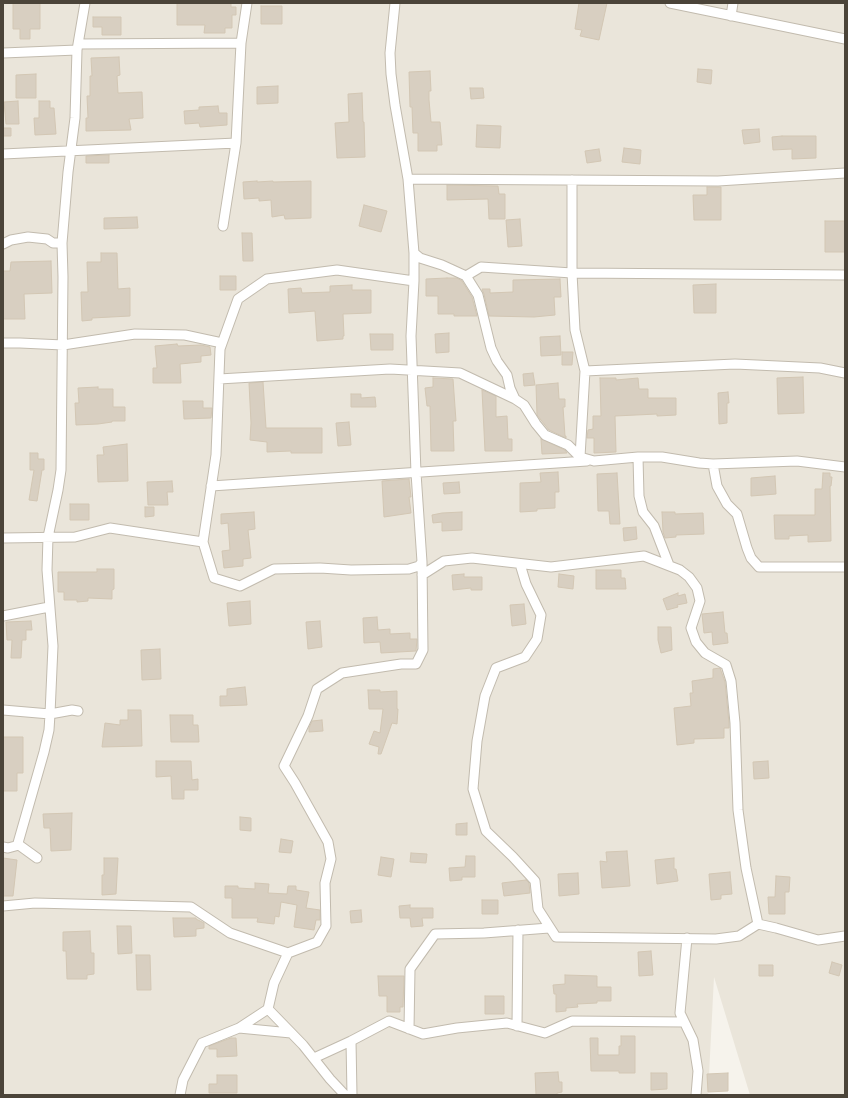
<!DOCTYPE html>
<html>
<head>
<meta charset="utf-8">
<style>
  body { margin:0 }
  #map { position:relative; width:848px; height:1098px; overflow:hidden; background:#f6f3ec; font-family:Figtree,sans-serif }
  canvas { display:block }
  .frame { position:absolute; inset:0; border:4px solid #4b4439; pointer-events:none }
</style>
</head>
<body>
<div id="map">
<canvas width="848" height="1098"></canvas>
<div class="frame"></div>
</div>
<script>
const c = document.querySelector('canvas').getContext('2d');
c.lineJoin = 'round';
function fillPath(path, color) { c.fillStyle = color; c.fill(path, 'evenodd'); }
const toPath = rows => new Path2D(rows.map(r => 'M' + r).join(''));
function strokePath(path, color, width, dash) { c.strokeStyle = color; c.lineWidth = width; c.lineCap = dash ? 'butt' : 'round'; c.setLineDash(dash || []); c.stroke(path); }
fillPath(toPath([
  [3,3,845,3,845,1095,750,1095,714,977,708,1095,3,1095]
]), '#eae5da');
const building = toPath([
  [13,3,40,3,40,29,30,29,30,39,20,39,20,29,13,29,13,3],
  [177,3,231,3,231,7,236,7,236,15,232,15,232,28,225,28,225,33,204,33,205,25,177,25,177,3],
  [579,3,607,3,599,40,580,36,582,30,575,29,579,3],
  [261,6,282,6,282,24,261,24,261,6],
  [93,17,121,17,121,35,102,35,102,27,93,27,93,17],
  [119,57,120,75,117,76,118,93,142,92,143,118,129,119,131,130,86,131,86,118,88,118,87,96,90,96,90,76,92,76,91,58,119,57],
  [698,69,712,70,711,84,697,82,698,69],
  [430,71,431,91,429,91,429,100,431,122,440,122,442,145,437,145,437,151,418,151,418,133,413,133,412,107,410,107,409,72,430,71],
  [36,74,36,98,16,98,16,75,36,74],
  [278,86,278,103,257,104,257,87,278,86],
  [470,88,483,88,484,98,471,99,470,88],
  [362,93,363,122,364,122,365,157,337,158,335,123,349,122,348,94,362,93],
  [18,101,19,124,6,124,4,102,18,101],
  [39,101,50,101,50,108,54,108,56,134,35,135,34,118,39,118,39,101],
  [218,106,219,113,227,113,227,125,200,127,199,123,185,124,184,111,199,110,199,107,218,106],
  [477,125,501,126,500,148,476,147,477,125],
  [3,128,11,128,11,136,3,136,3,128],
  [759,129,760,142,744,144,742,130,759,129],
  [782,136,816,136,816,158,792,159,792,149,773,150,772,137,782,136],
  [624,148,641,150,640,164,622,162,624,148],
  [599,149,601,161,587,163,585,151,599,149],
  [109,155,109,163,86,163,86,156,109,155],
  [257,181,257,182,273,181,273,182,311,181,311,218,285,219,284,215,272,217,271,200,259,201,259,198,244,199,243,182,257,181],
  [447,185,498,186,499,194,505,194,505,219,489,219,488,199,447,200,447,185],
  [707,187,721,187,721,220,694,220,693,195,707,195,707,187],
  [364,205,387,211,381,232,359,226,364,205],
  [137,217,138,228,104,229,104,218,137,217],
  [520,219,522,246,508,247,506,220,520,219],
  [825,221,845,221,845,252,825,252,825,221],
  [242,233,252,233,253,261,243,261,242,233],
  [101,253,117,253,118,289,130,288,130,316,92,318,92,320,82,321,81,292,88,292,87,262,101,262,101,253],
  [51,261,52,293,24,294,25,319,3,319,3,271,10,271,11,262,51,261],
  [220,276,236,276,236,290,220,290,220,276],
  [447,278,457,278,462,281,472,297,477,316,454,316,454,314,438,314,438,296,426,296,426,279,447,278],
  [560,279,561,297,554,297,555,315,534,317,489,316,484,294,482,289,490,289,490,293,513,292,513,280,560,279],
  [716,284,716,313,694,313,693,285,716,284],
  [352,285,352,290,371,290,371,313,343,314,344,336,343,336,343,339,317,341,315,311,289,313,288,289,301,288,302,293,330,292,330,286,352,285],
  [449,333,449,352,436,353,435,334,449,333],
  [370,334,393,334,393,350,371,350,370,334],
  [560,336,561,355,541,356,540,337,560,336],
  [177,344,178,346,201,345,210,347,211,355,201,356,201,362,180,364,181,383,153,383,153,368,157,368,155,346,177,344],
  [562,352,573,352,572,365,562,365,562,352],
  [533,373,535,385,524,386,523,374,533,373],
  [803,377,804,413,778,414,777,378,803,377],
  [433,378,453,379,456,421,453,421,454,451,431,451,430,406,427,406,425,388,433,387,433,378],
  [600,378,616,378,616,380,638,378,639,389,648,389,648,398,676,398,676,415,657,416,657,414,615,416,616,452,594,453,594,438,587,438,588,430,593,429,593,416,601,416,600,378],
  [263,382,266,428,322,428,322,453,291,453,291,451,267,452,267,442,250,440,251,423,249,383,263,382],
  [558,383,559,399,565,399,565,407,563,407,565,436,566,436,566,438,549,430,537,415,536,385,558,383],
  [98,387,98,389,113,389,113,407,125,407,125,421,112,421,112,422,98,424,76,425,75,403,79,403,78,388,98,387],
  [482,390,496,396,496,417,507,416,508,439,512,439,512,451,485,451,482,390],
  [728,392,729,403,727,403,727,423,719,424,718,393,728,392],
  [351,394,361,394,361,398,375,397,376,407,351,407,351,394],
  [183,401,203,401,203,408,212,408,211,418,184,419,183,401],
  [349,422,351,445,338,446,336,423,349,422],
  [541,439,565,450,567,453,542,454,541,439],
  [127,444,128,481,98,482,97,455,104,455,103,447,127,444],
  [30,453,38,453,38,459,44,459,44,470,42,470,37,501,29,500,34,470,30,470,30,453],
  [558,472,559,492,555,492,555,508,537,509,537,511,520,512,520,483,541,482,540,473,558,472],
  [617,473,620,524,610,524,609,511,598,511,597,474,617,473],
  [823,473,830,473,830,477,832,477,831,486,830,486,831,541,808,542,808,535,789,536,789,539,775,539,774,515,815,515,815,489,822,489,823,473],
  [775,476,776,494,751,496,751,478,775,476],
  [409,479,411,497,409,497,411,513,384,517,382,481,409,479],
  [172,481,173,492,167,492,168,505,148,505,147,482,172,481],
  [459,482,460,493,444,494,443,483,459,482],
  [70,504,89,504,89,520,70,520,70,504],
  [145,507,154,507,154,516,145,517,145,507],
  [254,512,255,529,248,530,251,558,243,559,243,566,224,568,222,551,230,550,228,523,221,524,221,514,254,512],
  [462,512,462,530,442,531,442,522,433,523,432,515,442,513,462,512],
  [662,512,675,512,675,514,703,513,704,534,676,535,676,537,665,538,663,532,662,512],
  [636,527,637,539,624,541,623,528,636,527],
  [97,569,114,569,114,589,112,590,112,599,88,598,88,601,77,602,77,600,64,600,64,592,58,592,58,572,97,572,97,569],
  [596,570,621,570,621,578,625,578,626,589,596,589,596,570],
  [464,574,464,577,482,577,482,590,471,590,471,588,453,590,452,575,464,574],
  [559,574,574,576,573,589,558,587,559,574],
  [678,593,678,596,685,594,687,603,677,605,678,607,667,610,663,599,678,593],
  [250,601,251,624,229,626,227,603,250,601],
  [524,604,526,624,512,626,510,605,524,604],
  [723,612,725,633,727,633,728,643,713,645,712,632,704,633,702,614,723,612],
  [377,617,378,630,390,629,390,634,410,633,410,639,417,639,416,651,381,653,380,642,364,643,363,618,377,617],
  [31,621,32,630,26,630,26,640,22,640,21,658,11,658,12,640,7,640,6,622,31,621],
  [320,621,322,647,308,649,306,622,320,621],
  [658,627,671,627,672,650,661,653,658,640,658,627],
  [160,649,161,679,142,680,141,650,160,649],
  [720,668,725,682,729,723,729,728,724,728,724,738,694,739,694,743,677,745,674,708,691,706,690,693,693,693,692,681,713,678,713,669,720,668],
  [245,687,247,705,220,706,220,696,227,696,227,689,245,687],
  [368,690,380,690,380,692,397,691,397,709,398,709,397,724,392,723,381,754,378,754,379,747,369,744,374,731,380,733,383,709,369,709,368,690],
  [128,710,141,710,142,746,102,747,105,723,120,725,120,720,128,720,128,710],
  [170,715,193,715,193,725,198,725,199,742,171,742,170,715],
  [322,720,323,731,309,732,309,728,312,721,322,720],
  [3,737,23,737,23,773,17,773,17,791,3,791,3,737],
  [156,761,191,761,192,780,198,779,198,790,184,790,184,799,172,799,171,776,156,777,156,761],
  [768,761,769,778,754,779,753,762,768,761],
  [72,813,71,850,51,851,50,828,44,828,43,814,72,813],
  [240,817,251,818,251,831,240,830,240,817],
  [467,823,467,835,456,835,456,824,467,823],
  [281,839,293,841,291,853,279,852,281,839],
  [627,851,630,886,602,888,600,861,607,862,606,852,627,851],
  [411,853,427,854,426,863,410,862,411,853],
  [466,856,475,856,475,877,462,877,462,880,450,881,449,868,465,867,466,856],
  [381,857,394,859,391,877,378,875,381,857],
  [3,858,17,860,13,896,3,896,3,858],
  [104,858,118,858,116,894,102,895,102,875,104,875,104,858],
  [674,858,674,869,676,869,678,881,657,884,655,860,674,858],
  [730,872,732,894,721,895,721,899,711,900,709,874,730,872],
  [578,873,579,894,559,896,558,874,578,873],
  [776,876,790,877,789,892,785,892,785,914,769,914,768,897,775,897,776,876],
  [526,880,529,883,530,893,504,896,502,883,526,880],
  [255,883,269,884,268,893,287,894,288,886,296,886,296,890,309,892,306,908,320,910,320,920,316,920,314,930,294,927,297,905,281,902,279,917,275,916,274,924,257,922,258,918,232,918,232,898,225,898,225,886,238,886,238,888,255,889,255,883],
  [482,900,498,900,498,914,482,914,482,900],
  [410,905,410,908,433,908,433,918,422,918,423,926,411,927,410,918,400,918,399,906,410,905],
  [361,910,362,922,351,923,350,911,361,910],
  [173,918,196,918,196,919,204,923,204,928,196,929,196,936,174,937,173,918],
  [117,926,131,926,132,953,118,954,117,926],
  [90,931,91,953,94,953,94,974,87,975,87,979,67,979,66,951,63,951,63,932,90,931],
  [651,951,653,975,639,976,638,952,651,951],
  [136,955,150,955,151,990,137,990,136,955],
  [832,962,842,965,839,976,829,973,832,962],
  [759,965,773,965,773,976,759,976,759,965],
  [565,975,597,976,597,987,611,987,611,1001,597,1001,597,1003,577,1004,578,1007,566,1008,566,1011,556,1012,556,994,554,994,553,985,565,984,565,975],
  [378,976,404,976,403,1007,400,1007,400,1012,387,1012,387,996,379,996,378,976],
  [485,996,504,996,504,1014,485,1014,485,996],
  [621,1036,635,1036,635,1073,619,1073,619,1071,591,1071,590,1038,598,1038,598,1055,619,1055,619,1046,621,1046,621,1036],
  [231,1038,236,1038,237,1056,217,1057,217,1049,209,1049,209,1046,231,1038],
  [558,1072,559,1082,562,1082,562,1092,557,1093,557,1095,536,1095,535,1073,558,1072],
  [651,1073,667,1073,667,1089,651,1090,651,1073],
  [728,1073,728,1091,708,1092,707,1074,728,1073],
  [217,1075,237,1075,237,1093,209,1093,209,1084,217,1084,217,1075]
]);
fillPath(building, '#d8cfc1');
strokePath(building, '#d3c7b4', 1);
const street = toPath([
  [395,3,390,53,391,74,395,105,408,179,414,253,420,258,442,265,466,276,471,284,478,295,491,348,497,361,507,375,510,388,515,399,524,405,536,424,545,435,568,445,580,457,594,461,638,457,662,457,699,463,713,464,797,461,845,467],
  [670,3,845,39],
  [731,16,733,3],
  [78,44,241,43],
  [3,53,77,50],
  [3,154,236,143],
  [408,179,718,181,845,173],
  [572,180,572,273,575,330,585,371,580,457],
  [223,226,236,143,241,43,247,3],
  [3,244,11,240,28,237,47,239,53,243,62,243],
  [466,276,481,267,572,273,845,275],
  [414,281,337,270,267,279,238,299,220,349,216,455,203,542,214,578,240,586,274,569,320,568,351,570,409,569,419,566,422,562,416,473,411,336,414,281,414,253],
  [3,343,20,343,63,345,135,334,185,335,222,343],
  [585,371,735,364,820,368,845,373],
  [219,379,390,369,460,373,515,399],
  [638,457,639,496,643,512,654,526,669,565],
  [713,464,717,486,727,504,737,514,747,548,751,558,759,567,845,567],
  [211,486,587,461],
  [3,538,75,537,110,528,203,542],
  [520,564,526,584,541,615,537,639,525,657,496,668,485,696,477,741,473,789,486,831,513,857,535,881,538,909,556,937,716,939,739,936,758,924,776,928,818,940,845,936],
  [422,575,444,561,472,558,551,567,644,556,680,570,689,577,697,588,700,601,691,628,696,642,705,653,726,665,731,681,735,723,738,810,746,868,758,924],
  [3,616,49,607],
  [3,710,50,714,72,710,78,711],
  [3,847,8,848,19,845],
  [37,858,19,845,18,843,44,752,49,730,50,714,53,646,47,570,48,537,58,490,61,470,63,277,62,243,68,172,75,118,77,50,85,3],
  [3,906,35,903,191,907,230,933,288,953],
  [687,938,680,1013,693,1040,698,1071,696,1095],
  [268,1009,303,1045,330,1079,345,1095],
  [517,1026,518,930],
  [239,1028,291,1033],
  [409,1029,410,969,435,934,484,933,549,928],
  [351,1041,352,1095],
  [314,1058,351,1041,389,1021,423,1034,457,1028,507,1023,545,1033,572,1021,684,1022],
  [180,1095,183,1080,202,1043,239,1028,268,1009,274,983,288,953,317,942,326,926,325,883,331,859,328,842,295,783,284,766,308,716,317,689,342,673,401,664,416,664,423,650,422,562]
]);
strokePath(street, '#c2bbae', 11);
strokePath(street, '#fff', 9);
</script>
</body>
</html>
